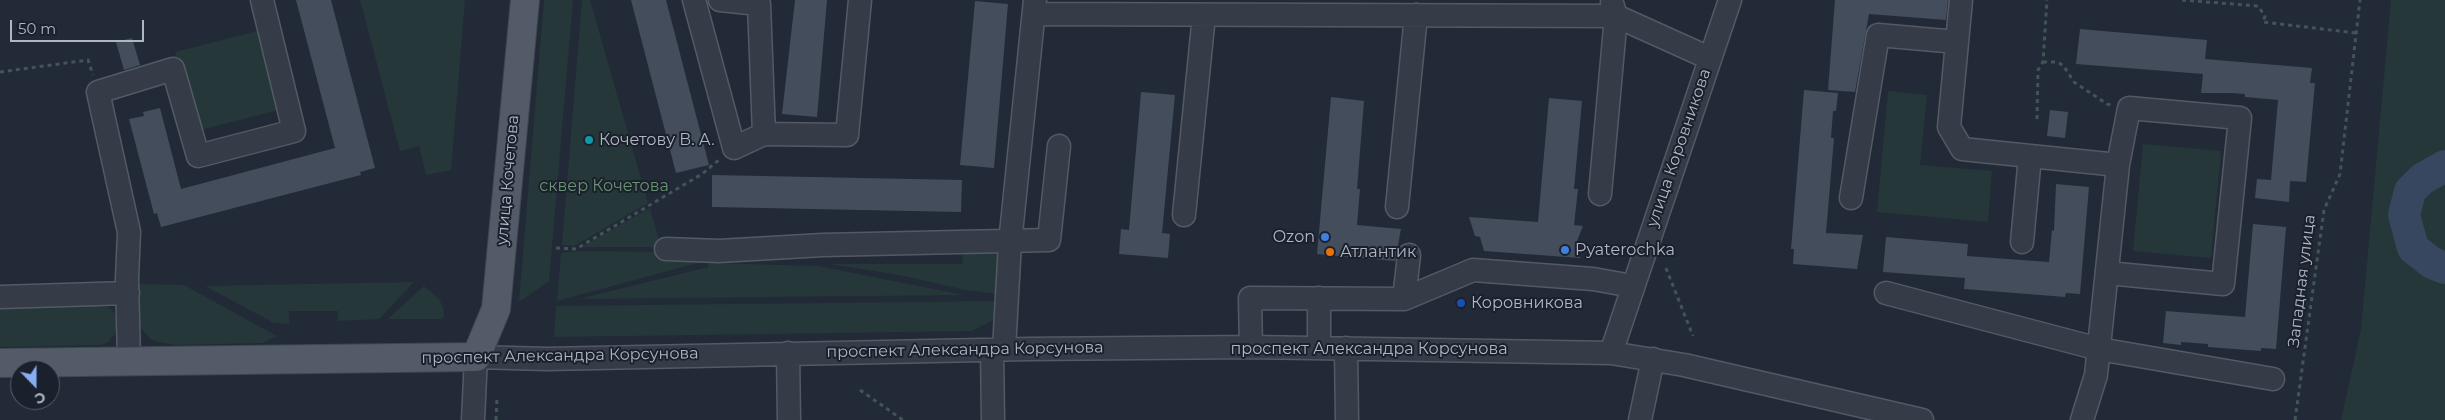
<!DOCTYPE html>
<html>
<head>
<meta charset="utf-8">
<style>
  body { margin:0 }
  #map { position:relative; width:2445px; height:420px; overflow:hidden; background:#222a37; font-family:Montserrat,sans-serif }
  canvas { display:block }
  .north { position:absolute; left:10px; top:360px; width:50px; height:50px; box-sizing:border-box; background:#1b212c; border:1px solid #575d69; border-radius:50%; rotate:158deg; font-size:14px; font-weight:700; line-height:20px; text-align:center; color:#b0b7c4 }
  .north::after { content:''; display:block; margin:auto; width:18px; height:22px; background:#88adf1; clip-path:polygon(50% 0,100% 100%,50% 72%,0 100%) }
  .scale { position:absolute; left:10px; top:20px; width:134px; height:22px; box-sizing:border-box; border:2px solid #b0b7c4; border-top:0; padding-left:6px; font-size:15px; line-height:18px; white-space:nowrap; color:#b0b7c4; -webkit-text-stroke:4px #1b212c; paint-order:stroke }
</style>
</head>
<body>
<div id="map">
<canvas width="2445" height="420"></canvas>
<div class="north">С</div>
<div class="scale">50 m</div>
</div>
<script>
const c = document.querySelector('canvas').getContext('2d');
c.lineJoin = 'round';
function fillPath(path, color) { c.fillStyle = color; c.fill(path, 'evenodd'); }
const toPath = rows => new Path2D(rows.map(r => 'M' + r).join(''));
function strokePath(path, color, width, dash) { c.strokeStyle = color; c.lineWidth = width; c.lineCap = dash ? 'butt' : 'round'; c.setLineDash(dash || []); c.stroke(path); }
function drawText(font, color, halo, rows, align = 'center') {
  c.font = font + ' Montserrat,sans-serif'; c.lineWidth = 4; c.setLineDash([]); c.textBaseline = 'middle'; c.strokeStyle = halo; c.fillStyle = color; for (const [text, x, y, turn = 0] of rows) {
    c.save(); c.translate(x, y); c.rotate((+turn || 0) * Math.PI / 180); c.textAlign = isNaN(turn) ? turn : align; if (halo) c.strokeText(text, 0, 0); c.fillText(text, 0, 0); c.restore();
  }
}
fillPath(toPath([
  [360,0,465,0,451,170,426,175,419,146,400,151],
  [544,0,573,0,549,281,519,302],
  [582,0,590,0,648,203,574,246,562,245],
  [2391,0,2445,0,2445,420,2341,420,2361,329],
  [258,31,279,110,196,131,175,52],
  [1888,91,1927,95,1920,165,1992,171,1988,222,1877,212],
  [2143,144,2221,151,2211,258,2133,251],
  [650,208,661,247,582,247],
  [987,249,997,253,1001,259,998,294,966,290,899,275,830,264,962,264,963,255,968,252],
  [579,251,666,252,667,262,701,262,557,301,561,253],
  [708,263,818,266,964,295,579,299,708,267],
  [414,282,379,319,338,321,338,311,289,311,289,324,274,323,205,286],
  [138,284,184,285,277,336,263,343,175,345,158,342,150,339,140,327],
  [424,286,439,299,443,307,444,315,442,319,388,319],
  [998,301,997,310,993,320,972,331,554,337,556,306],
  [100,304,110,308,117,317,119,329,108,342,101,345,0,347,0,307]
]), '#253739');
strokePath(toPath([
  [2445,166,2422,179,2410,191,2404,215,2413,248,2432,263,2445,268]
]), '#384760', 32);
fillPath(toPath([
  [296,0,331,0,375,168,360,172,361,175,161,227,157,213,154,214,129,119,144,116,143,112,160,108,181,189,335,148],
  [631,0,666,0,709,165,676,173],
  [795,0,827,0,817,117,782,114],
  [1835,0,1948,0,1946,20,1869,14,1855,92,1828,90],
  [975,1,1008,4,994,168,960,165],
  [2080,29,2207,40,2205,59,2312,68,2310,83,2315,83,2306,182,2290,181,2289,202,2255,198,2257,179,2271,180,2278,100,2245,97,2245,94,2231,93,2201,93,2203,74,2076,64],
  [132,38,140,65,124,70,116,42],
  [1804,90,1838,93,1836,111,1833,111,1831,138,1834,138,1826,233,1863,235,1857,269,1793,264,1794,249,1791,249],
  [1141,92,1175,95,1162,233,1170,234,1168,258,1119,254,1121,229,1129,230],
  [1331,97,1364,101,1357,189,1360,189,1357,225,1401,229,1395,261,1317,254],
  [1549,98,1582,101,1574,189,1578,189,1574,225,1583,226,1577,241,1580,258,1484,251,1480,237,1475,236,1469,217,1538,222],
  [2050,110,2068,112,2065,138,2047,136],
  [712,175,962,180,961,212,712,207],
  [2056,184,2089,187,2080,294,2066,293,2065,297,1964,289,1965,278,1883,272,1886,237,1968,244,1967,256,2049,262,2052,230,2054,231],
  [2253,224,2286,227,2276,349,2261,348,2261,351,2208,347,2208,344,2181,342,2181,345,2163,343,2166,311,2245,317]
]), '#434d5c');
const minor = toPath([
  [694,0,734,148,764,134,847,135,860,0],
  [720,0,759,4,764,134],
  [1961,0,1949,127,1962,149,2118,165,2096,375,2082,420],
  [1612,3,1616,16,1709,58],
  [1034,14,1616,16,1600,194],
  [1851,198,1878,35,1957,42],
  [1397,207,1416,15],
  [1184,215,1204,15],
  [2022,242,2030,156],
  [666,249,719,251,823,245,1049,240,1059,146],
  [2107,273,2223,284,2240,118,2129,108,2118,165],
  [1886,293,2099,349,2273,379],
  [0,297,128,293],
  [1404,299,1409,255],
  [1251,347,1250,298,1404,299,1473,270,1593,279,1632,286],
  [1319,348,1319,298],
  [1346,348,1347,420],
  [1004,349,1010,243,1035,0],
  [992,350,993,420],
  [788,353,789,420],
  [1611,353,1730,0],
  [129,361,127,278,129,232,98,92,173,69,198,156,294,131,262,0],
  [473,420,476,357,547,359,1029,349,1251,347,1611,353,1684,365,1922,420],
  [1640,420,1653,359]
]);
const major = toPath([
  [0,363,476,357,496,309,525,0]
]);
strokePath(minor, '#535a65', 25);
strokePath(major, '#3f4551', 30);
strokePath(toPath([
  [2182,0,2258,6,2265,16,2263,22,2356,33],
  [2043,62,2056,62,2063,65,2074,82,2107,104,2111,105],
  [0,72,88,60,93,75],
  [2037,119,2038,70,2043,62,2047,0],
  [556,248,576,249,702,174,720,159],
  [1666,268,1693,336],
  [860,390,903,420],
  [496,420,497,397],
  [2295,420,2324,210,2340,174,2360,0]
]), '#435457', 3, [4, 4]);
strokePath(minor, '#353c48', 22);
strokePath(major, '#535b68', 28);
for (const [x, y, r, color] of [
  [589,140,5,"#0f9aa8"],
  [1325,237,5,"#3f7fe0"],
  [1565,250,5,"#3f7fe0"],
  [1330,252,5,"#e8710a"],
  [1461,303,5,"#1a4fb4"]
]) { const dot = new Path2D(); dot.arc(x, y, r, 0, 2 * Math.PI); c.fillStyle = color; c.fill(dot); strokePath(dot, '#1b212c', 2); }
drawText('16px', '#b0b7c4', '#1b212c', [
  ["Кочетову В. А.",599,140],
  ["Ozon",1315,237,"right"],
  ["Pyaterochka",1575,250],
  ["Атлантик",1340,252],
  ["Коровникова",1471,303]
], 'left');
drawText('16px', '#b0b7c4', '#1b212c', [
  ["улица Коровникова",1679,148,-71],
  ["улица Кочетова",508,180,-85],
  ["Западная улица",2302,281,-83],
  ["проспект Александра Корсунова",1369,349],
  ["проспект Александра Корсунова",965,350,-1],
  ["проспект Александра Корсунова",560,356,-1]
]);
drawText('16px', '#699374', '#1b212c', [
  ["сквер Кочетова",604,186]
]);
</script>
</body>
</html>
